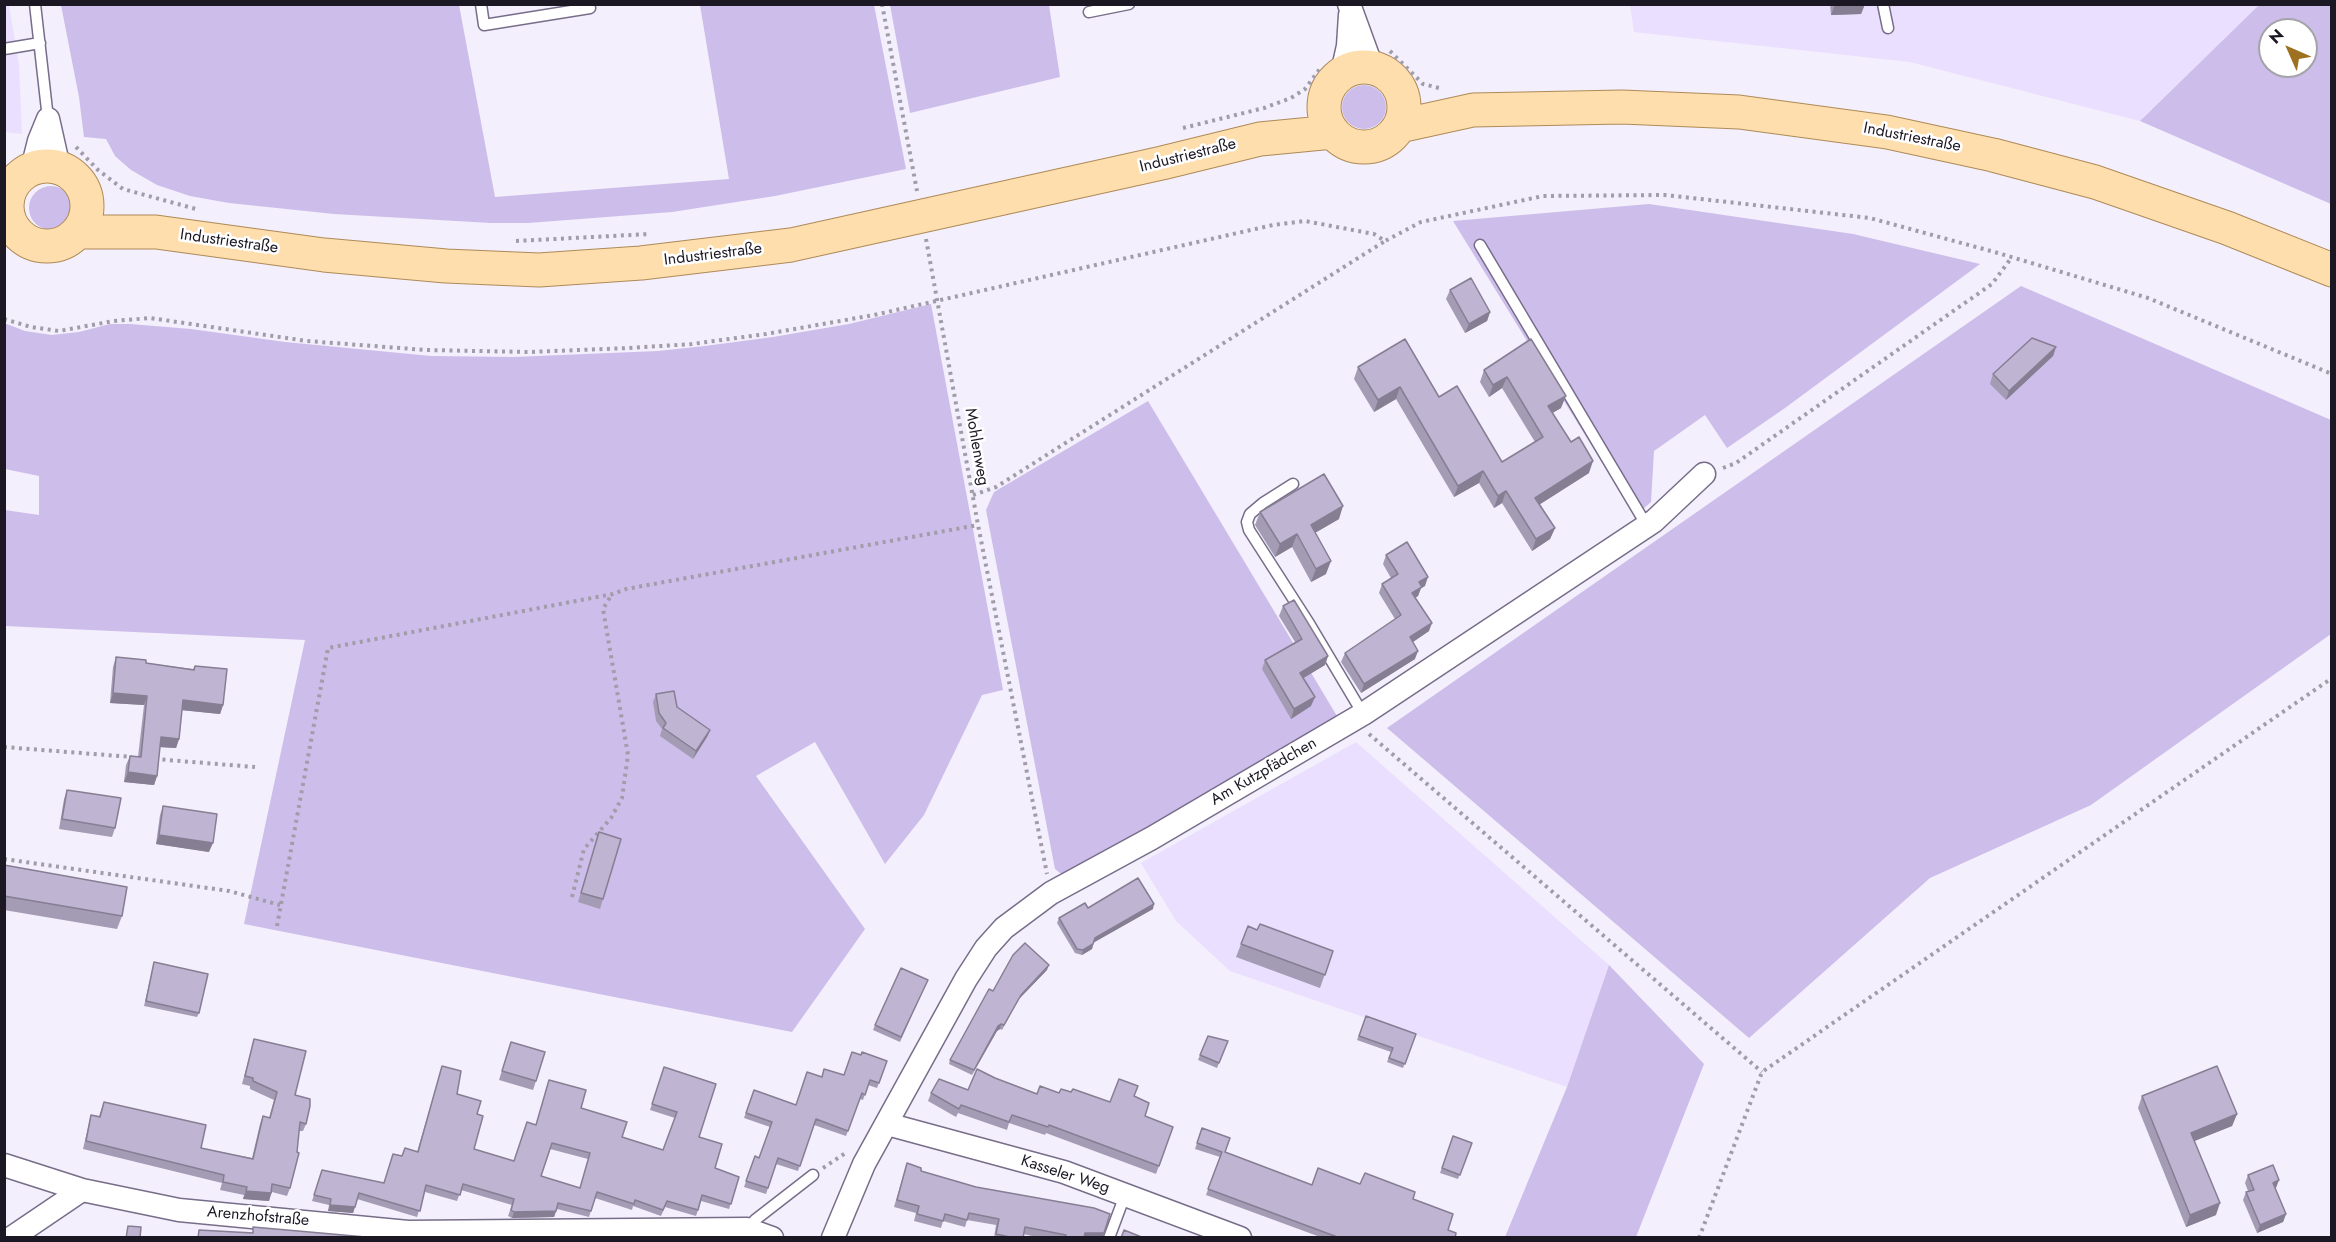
<!DOCTYPE html>
<html>
<head>
<meta charset="utf-8">
<style>
  body { margin:0 }
  #map { position:relative; width:2336px; height:1242px; overflow:hidden; background:#f3effc; font-family:Jost,sans-serif }
  canvas { display:block }
  .frame { position:absolute; inset:0; border:6px solid #1c1823; pointer-events:none }
  .north { position:absolute; left:2258px; top:18px; width:60px; height:60px; box-sizing:border-box; background:#fff; border:2px solid #a4a3a7; border-radius:50%; rotate:315deg; font-size:16px; font-weight:700; line-height:24px; text-align:center; color:#1c1823 }
  .north::after { content:''; display:block; margin:auto; width:21px; height:27px; background:#9e7121; clip-path:polygon(50% 0,100% 100%,50% 72%,0 100%) }
</style>
</head>
<body>
<div id="map">
<canvas width="2336" height="1242"></canvas>
<div class="frame"></div>
<div class="north">N</div>
</div>
<script>
const c = document.querySelector('canvas').getContext('2d');
c.lineJoin = 'round';
function fillPath(path, color) { c.fillStyle = color; c.fill(path, 'evenodd'); }
const toPath = rows => new Path2D(rows.map(r => 'M' + r).join(''));
function strokePath(path, color, width, dash) { c.strokeStyle = color; c.lineWidth = width; c.lineCap = dash ? 'butt' : 'round'; c.setLineDash(dash || []); c.stroke(path); }
function drawText(font, color, halo, rows, align = 'center') {
  c.font = font + ' Jost,sans-serif'; c.lineWidth = 5; c.setLineDash([]); c.textBaseline = 'middle'; c.strokeStyle = halo; c.fillStyle = color; for (const [text, x, y, turn = 0] of rows) {
    c.save(); c.translate(x, y); c.rotate((+turn || 0) * Math.PI / 180); c.textAlign = isNaN(turn) ? turn : align; if (halo) c.strokeText(text, 0, 0); c.fillText(text, 0, 0); c.restore();
  }
}
fillPath(toPath([
  [4,5,9,5,19,66,22,134,5,132],
  [1630,5,2259,5,2140,121,1910,62,1634,32],
  [1356,742,1609,965,1567,1087,1230,971,1176,921,1141,863]
]), '#eadffe');
fillPath(toPath([
  [61,5,459,5,495,197,729,179,700,5,874,5,906,169,775,196,672,212,528,223,491,223,334,214,229,203,190,196,157,185,131,170,115,156,106,139,84,137,79,97],
  [890,5,1049,5,1060,77,910,113],
  [2259,5,2331,5,2331,204,2140,121],
  [2270,30,2306,30,2306,66,2270,66],
  '1342 107a22 22 0 1 1 44 0a22 22 0 1 1-44 0Z',
  '29 208a22 22 0 1 1 44 0a22 22 0 1 1-44 0Z',
  [1649,204,1853,234,1980,264,1785,408,1727,448,1705,415,1654,451,1651,502,1635,516,1453,221],
  [2021,286,2331,420,2331,634,2091,805,1930,878,1749,1038,1387,728],
  [931,304,1003,690,982,695,924,815,885,864,815,742,756,776,865,929,792,1032,244,924,305,640,5,626,5,510,39,515,39,476,5,469,4,323,25,331,52,335,79,332,110,324,130,324,191,329,285,342,431,356,514,357,658,351,705,346,773,337,849,324],
  [1148,401,1337,716,1064,876,1055,869,986,510,994,492],
  [1609,965,1704,1064,1636,1237,1505,1237,1567,1087]
]), '#cdbdea');
const service = toPath([
  [35,4,48,119],
  [481,4,484,25,590,8],
  [1883,4,1888,28],
  [1089,12,1129,4],
  [4,49,40,43],
  [1480,245,1647,526],
  [1293,484,1263,503,1250,514,1247,522,1249,530,1310,625,1363,714],
  [747,1229,755,1220,813,1175],
  [1109,1238,1125,1195]
]);
const minor = toPath([
  [1349,4,1372,67],
  [1342,73,1348,46,1350,15],
  [48,119,59,168],
  [32,169,39,141,48,119],
  [887,1124,1064,1172,1240,1238],
  [4,1165,82,1190],
  [11,1238,82,1190,179,1210,408,1232,747,1229,772,1238],
  [833,1238,864,1164,966,979,986,948,1004,928,1051,893,1152,838,1363,714,1654,521,1704,474]
]);
const primary = toPath([
  '1324 107a40 40 0 1 1 80 0a40 40 0 1 1-80 0Z',
  [1400,126,1473,110,1622,107,1739,112,1887,132,1993,155,2095,182,2227,228,2332,270],
  '7 206a40 40 0 1 1 80 0a40 40 0 1 1-80 0Z',
  [78,232,156,232,324,255,446,266,539,270,641,263,791,245,1162,163,1260,139,1333,132]
]);
strokePath(service, '#776d89', 13);
strokePath(minor, '#776d89', 25);
strokePath(primary, '#ae8a58', 35);
strokePath(toPath([
  [882,4,917,191],
  [1390,51,1423,84,1443,89],
  [1183,128,1264,108,1291,98,1305,89,1322,66],
  [76,147,98,170,123,189,196,209],
  [4,171,11,165],
  [926,239,978,525,1047,874],
  [516,241,650,234],
  [4,319,31,327,59,331,114,321,150,318,307,341,426,350,529,352,629,348,692,344,766,334,874,315,1273,225,1305,221,1374,234,1385,241,1421,222,1543,196,1665,195,1870,218,1998,253,2148,298,2332,374],
  [1723,468,1736,463,1992,284,2012,257],
  [973,495,996,487,1385,241],
  [1369,734,1762,1072],
  [4,747,132,757],
  [155,759,255,767],
  [4,859,229,891,280,905],
  [572,897,584,849,611,818,622,798,628,755,603,609,612,594],
  [277,926,328,648,613,594,626,589,978,525],
  [823,1168,847,1152],
  [1699,1238,1762,1072,2332,678]
]), '#a09ca8', 4, [3, 4.5]);
strokePath(service, '#fff', 10);
strokePath(minor, '#fff', 22);
strokePath(primary, '#fedeac', 33);
fillPath(toPath([
  [1830,4,1865,4,1861,14,1831,15],
  [1450,290,1490,312,1487,321,1465,333,1446,299],
  [1531,339,1561,408,1552,413,1589,473,1540,504,1555,528,1550,539,1532,551,1502,503,1494,508,1479,483,1454,497,1396,399,1374,412,1354,379,1358,367,1439,397,1502,462,1535,442,1502,388,1489,397,1480,382,1484,370],
  [2056,347,2053,356,2006,400,1990,384,1993,374],
  [1260,512,1339,519,1315,533,1326,574,1311,582,1292,547,1275,557,1255,525],
  [1386,555,1425,586,1421,588,1418,596,1415,598,1429,631,1413,642,1415,659,1361,693,1341,662,1345,653,1395,619,1379,593,1382,584,1391,578,1383,564],
  [1283,606,1328,656,1325,665,1303,678,1311,706,1291,719,1262,669,1265,660,1295,642,1279,616],
  [116,657,146,663,193,669,195,666,223,705,220,714,182,710,179,739,176,748,160,747,157,776,154,785,124,782,126,765,130,756,138,757,144,705,110,703,113,667],
  [656,694,710,730,707,737,693,759,660,736,662,729,656,721,653,702],
  [67,790,115,828,112,837,59,829,64,799],
  [163,806,209,852,156,844,160,815],
  [599,832,603,899,600,909,578,902],
  [4,865,122,916,117,929,4,910],
  [1088,908,1153,909,1094,942,1092,949,1082,955,1075,953,1057,923,1059,918],
  [1248,926,1257,930,1333,951,1320,988,1236,957],
  [154,962,199,1013,197,1017,144,1006],
  [1047,970,1019,999,1002,1030,1000,1029,997,1031,972,1075,949,1064,950,1060,993,991],
  [926,984,900,1042,873,1030,875,1025],
  [1366,1016,1416,1034,1403,1068,1387,1062,1391,1052,1357,1040],
  [254,1039,295,1095,306,1124,303,1131,299,1131,290,1188,287,1196,272,1192,269,1201,243,1199,244,1195,220,1190,222,1183,83,1149,89,1123,91,1115,99,1116,104,1102,201,1148,252,1158,260,1124,263,1116,269,1118,274,1100,250,1089,250,1086,242,1084],
  [1228,1041,1217,1068,1198,1060,1200,1055],
  [511,1042,536,1081,533,1090,499,1080],
  [861,1055,887,1061,877,1088,868,1085,863,1100,860,1099,846,1136,814,1125,798,1171,776,1164,766,1194,744,1187,755,1156,759,1158,770,1127,744,1118,754,1090,796,1105,821,1077,844,1075],
  [442,1066,457,1094,477,1114,474,1149,514,1161,536,1125,581,1108,622,1137,663,1150,675,1118,650,1110,664,1067,715,1168,739,1177,729,1209,701,1201,696,1216,665,1207,661,1216,633,1206,632,1210,595,1198,589,1217,557,1209,554,1217,512,1218,508,1216,512,1205,461,1190,457,1201,425,1192,417,1217,357,1199,353,1213,328,1211,329,1205,312,1201,322,1170,383,1183,402,1156,417,1152],
  [550,1149,588,1159,580,1188,541,1176],
  [995,1078,1037,1094,1071,1092,1110,1102,1134,1096,1145,1116,1173,1127,1156,1174,1046,1133,1045,1135,1009,1123,1007,1130,958,1113,956,1117,928,1101,931,1093,968,1090],
  [2142,1096,2237,1114,2232,1126,2194,1141,2216,1215,2186,1227,2138,1108],
  [1202,1128,1225,1152,1312,1185,1360,1184,1413,1199,1455,1238,1323,1238,1206,1195,1220,1157,1195,1149],
  [1453,1136,1472,1143,1458,1179,1440,1173],
  [907,1163,921,1171,976,1187,1110,1214,1102,1238,1041,1238,1023,1234,1023,1238,994,1238,996,1225,967,1220,965,1227,943,1221,941,1228,914,1221,916,1213,894,1207],
  [2248,1175,2276,1188,2275,1188,2286,1214,2283,1222,2257,1233,2243,1200,2246,1192,2248,1191,2245,1183]
]), '#a49bb5');
fillPath(toPath([
  [1835,4,1865,4,1861,14,1831,15],
  [1490,312,1487,321,1465,333,1469,324],
  [2056,347,2053,356,2006,400,2009,391],
  [1507,377,1502,388,1489,397,1493,385],
  [1400,387,1396,399,1374,412,1378,400],
  [1566,396,1561,408,1544,418,1548,406],
  [1593,461,1589,473,1531,510,1535,498],
  [1483,471,1479,483,1454,497,1458,486],
  [1506,491,1502,503,1494,508,1498,496],
  [1343,506,1339,519,1306,538,1311,525],
  [1555,528,1550,539,1532,551,1536,539],
  [1297,534,1292,547,1275,557,1280,544],
  [1331,561,1326,574,1311,582,1316,569],
  [1428,577,1425,586,1421,588,1418,596,1409,602,1412,593,1419,582],
  [1432,623,1429,631,1407,646,1410,637],
  [1418,651,1415,659,1361,693,1364,684],
  [1328,656,1325,665,1297,682,1300,673],
  [113,693,147,696,144,705,110,703],
  [1315,697,1311,706,1291,719,1294,709],
  [183,700,223,705,220,714,180,710],
  [710,730,707,737,693,759,696,751],
  [161,737,179,739,176,748,158,747],
  [128,772,157,776,154,785,124,782],
  [159,835,213,843,209,852,156,844],
  [1154,904,1153,909,1093,943,1095,938],
  [1093,944,1092,949,1082,955,1083,950],
  [1049,965,1047,970,1019,999,1002,1030,1021,995],
  [1001,1024,1000,1029,997,1031,972,1075,998,1026],
  [2237,1114,2232,1126,2187,1144,2191,1133],
  [2279,1180,2276,1188,2270,1191,2273,1183],
  [246,1191,271,1193,269,1201,243,1199],
  [2220,1203,2216,1215,2186,1227,2190,1215],
  [330,1205,355,1207,353,1213,328,1211],
  [556,1211,554,1217,512,1218,514,1212],
  [2286,1214,2283,1222,2257,1233,2260,1225],
  [1085,1233,1104,1233,1102,1238,1083,1238]
]), '#867e93');
const building = toPath([
  [1471,278,1490,312,1469,324,1450,290,1471,278],
  [2032,338,2056,347,2009,391,1993,374,2032,338],
  [1405,339,1439,397,1457,386,1502,462,1543,437,1507,377,1493,385,1484,370,1531,339,1566,396,1548,406,1571,442,1579,437,1593,461,1535,498,1555,528,1536,539,1506,491,1498,496,1483,471,1458,486,1400,387,1378,400,1358,367,1405,339],
  [1324,474,1343,506,1311,525,1331,561,1316,569,1297,534,1280,544,1260,512,1324,474],
  [1407,542,1428,577,1419,582,1422,587,1412,593,1432,623,1410,637,1418,651,1364,684,1345,653,1401,615,1382,584,1398,574,1386,555,1407,542],
  [1294,600,1328,656,1300,673,1315,697,1294,709,1265,660,1302,639,1283,606,1294,600],
  [116,657,146,660,146,663,194,670,195,666,227,669,223,705,183,700,179,739,161,737,157,776,128,772,130,756,141,757,147,696,113,693,116,657],
  [674,691,677,707,710,730,696,751,663,728,666,723,659,713,656,694,674,691],
  [67,790,121,798,115,828,62,819,67,790],
  [163,806,217,814,213,843,159,835,163,806],
  [599,832,621,839,603,899,581,893,599,832],
  [4,865,127,887,122,916,4,896,4,865],
  [1138,878,1154,904,1095,938,1093,944,1083,950,1077,949,1059,918,1085,903,1088,908,1138,878],
  [1260,924,1333,951,1325,975,1241,944,1248,926,1257,930,1260,924],
  [1025,943,1049,965,1021,995,1004,1025,1001,1024,998,1026,974,1070,950,1060,989,989,993,991,1013,955,1025,943],
  [154,962,208,974,199,1013,146,1001,154,962],
  [901,968,928,980,901,1037,875,1025,901,968],
  [1366,1016,1416,1034,1405,1064,1389,1058,1393,1048,1359,1036,1366,1016],
  [1208,1036,1228,1041,1219,1063,1200,1055,1208,1036],
  [254,1039,306,1051,295,1095,310,1099,310,1106,306,1124,300,1122,297,1152,299,1153,290,1188,272,1184,271,1193,246,1191,247,1187,223,1182,224,1175,86,1141,91,1115,100,1117,104,1102,206,1125,201,1148,253,1159,263,1116,270,1118,277,1092,253,1081,253,1078,245,1076,254,1039],
  [511,1042,545,1052,536,1081,502,1071,511,1042],
  [852,1052,861,1055,862,1052,887,1061,879,1083,870,1080,865,1095,862,1093,848,1131,816,1119,800,1166,778,1158,768,1188,746,1181,755,1156,759,1158,772,1122,746,1113,754,1090,796,1105,807,1072,822,1077,824,1069,844,1075,852,1052],
  [442,1066,461,1071,457,1094,481,1101,477,1114,483,1116,474,1149,514,1161,527,1122,536,1125,549,1080,586,1090,581,1108,627,1122,622,1137,663,1150,677,1112,652,1104,664,1067,716,1084,699,1137,722,1144,715,1168,739,1177,731,1204,702,1195,698,1210,667,1201,663,1210,635,1200,634,1204,597,1192,591,1211,558,1203,556,1211,514,1212,511,1210,514,1199,463,1184,460,1195,426,1185,420,1211,359,1193,355,1207,330,1205,331,1199,314,1195,322,1170,384,1183,393,1154,402,1156,405,1148,418,1152,442,1066],
  [552,1143,590,1153,580,1188,541,1176,552,1143],
  [2217,1066,2237,1114,2191,1133,2220,1203,2190,1215,2142,1096,2217,1066],
  [977,1069,995,1078,1037,1094,1040,1086,1059,1093,1061,1089,1071,1092,1073,1089,1110,1102,1119,1079,1138,1086,1134,1096,1149,1103,1145,1116,1173,1127,1159,1166,1049,1125,1048,1127,1012,1115,1009,1122,961,1105,959,1109,931,1093,939,1079,968,1090,977,1069],
  [1202,1128,1230,1138,1225,1152,1312,1185,1318,1168,1360,1184,1365,1173,1415,1192,1413,1199,1453,1214,1448,1230,1456,1233,1455,1238,1340,1238,1208,1189,1222,1152,1197,1143,1202,1128],
  [1453,1136,1472,1143,1460,1175,1442,1168,1453,1136],
  [907,1163,921,1168,921,1171,976,1187,1094,1208,1110,1214,1104,1233,1085,1233,1084,1238,1065,1238,1066,1235,1025,1227,1023,1238,1014,1238,996,1234,999,1219,969,1213,967,1220,945,1214,943,1221,917,1214,919,1206,897,1200,907,1163],
  [2273,1165,2279,1180,2273,1183,2286,1214,2260,1225,2246,1192,2254,1190,2248,1175,2273,1165],
  [128,1226,141,1227,140,1238,126,1238,128,1226],
  [253,1227,377,1238,198,1238,199,1230,253,1233,253,1227],
  [1124,1230,1144,1238,1121,1238,1124,1230]
]);
fillPath(building, '#bfb4d2');
strokePath(building, '#867e93', 1.5);
drawText('16px', '#1c1823', '#fff', [
  ["Industriestraße",1912,138,11],
  ["Industriestraße",1188,156,-14],
  ["Industriestraße",229,242,8],
  ["Industriestraße",713,255,-7],
  ["Mohlenweg",976,447,80],
  ["Am Kutzpfädchen",1264,772,-30],
  ["Kasseler Weg",1065,1175,18],
  ["Arenzhofstraße",258,1217,5]
]);
</script>
</body>
</html>
